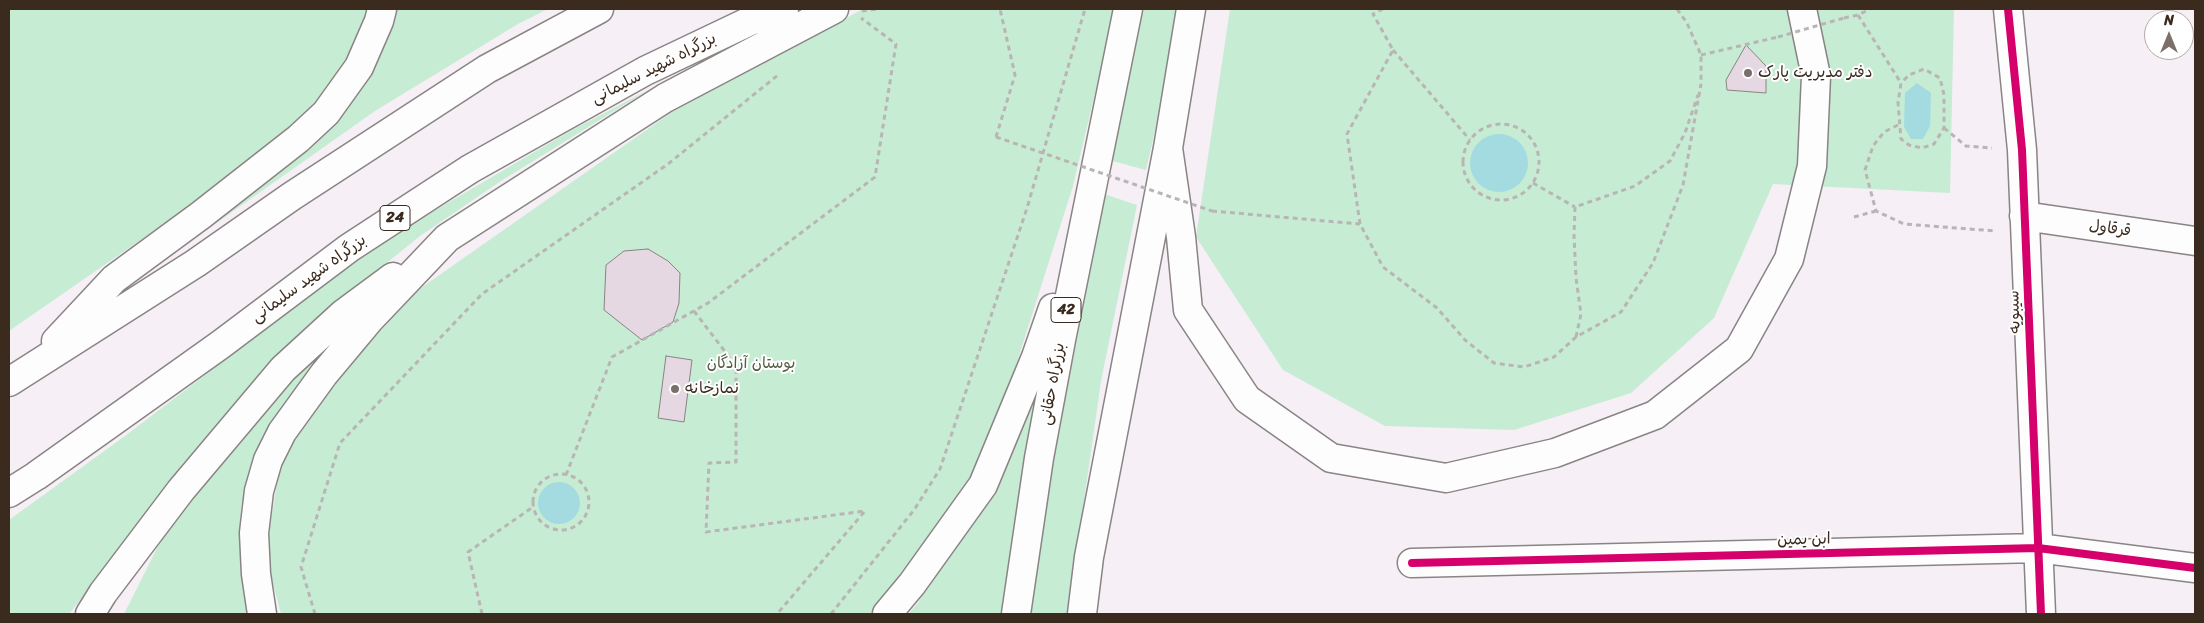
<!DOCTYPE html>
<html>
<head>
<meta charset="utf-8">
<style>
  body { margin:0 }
  #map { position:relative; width:2204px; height:623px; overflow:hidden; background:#f6eff5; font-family:Sriracha,sans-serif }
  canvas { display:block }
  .frame { position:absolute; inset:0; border:10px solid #3b2a1e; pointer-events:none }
  .north { position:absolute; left:2144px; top:10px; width:50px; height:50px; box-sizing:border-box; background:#fff; border:1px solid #b1aaa5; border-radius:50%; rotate:0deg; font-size:14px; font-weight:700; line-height:20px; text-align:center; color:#3b2a1e }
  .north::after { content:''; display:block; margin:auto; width:18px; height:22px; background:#7c6f69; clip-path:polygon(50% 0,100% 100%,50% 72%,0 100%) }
</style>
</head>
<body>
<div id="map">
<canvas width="2204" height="623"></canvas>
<div class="frame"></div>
<div class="north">N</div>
</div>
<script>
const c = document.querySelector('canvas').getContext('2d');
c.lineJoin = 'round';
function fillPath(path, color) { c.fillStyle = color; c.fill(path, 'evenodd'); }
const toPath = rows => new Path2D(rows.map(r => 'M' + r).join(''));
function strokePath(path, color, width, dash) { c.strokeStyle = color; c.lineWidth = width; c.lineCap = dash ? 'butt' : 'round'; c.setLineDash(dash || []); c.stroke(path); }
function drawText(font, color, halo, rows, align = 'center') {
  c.font = font + ' Sriracha,"Playpen Sans Arabic",sans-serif'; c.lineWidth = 4; c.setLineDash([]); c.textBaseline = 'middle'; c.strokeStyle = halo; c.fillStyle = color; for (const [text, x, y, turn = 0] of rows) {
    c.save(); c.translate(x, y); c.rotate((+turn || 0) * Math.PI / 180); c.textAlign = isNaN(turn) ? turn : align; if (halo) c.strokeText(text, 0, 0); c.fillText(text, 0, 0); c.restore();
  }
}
fillPath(toPath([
  [9,9,372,9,348,67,317,105,246,167,9,331],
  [394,9,548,9,518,24,375,111,147,272,259,185],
  [863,9,1115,9,1073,186,1002,409,977,474,892,594,873,614,281,614,270,572,269,531,279,471,289,448,331,390,369,344,418,290,672,112],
  [1144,9,1183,9,1146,170,1105,159],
  [1230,9,1954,9,1950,193,1773,184,1714,318,1631,393,1514,430,1385,426,1283,370,1196,237],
  [650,89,501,181,420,236,327,311,261,372,69,614,9,614,9,520,125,436,330,280,410,225,572,130],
  [1101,193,1137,205,1101,381,1068,614,1027,614,1061,390],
  [354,320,251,470,241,507,240,556,243,587,250,614,124,614,163,536,228,450,280,392],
  [1047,367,1005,614,908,614,918,603,1023,423]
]), '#c7ecd4');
fillPath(toPath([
  [1917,83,1931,93,1930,126,1923,139,1911,139,1904,127,1905,93],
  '1470 163a29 29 0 1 1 58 0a29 29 0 1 1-58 0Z',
  '538 503a21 21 0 1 1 42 0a21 21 0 1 1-42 0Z'
]), '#a4dbe1');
const building = toPath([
  [1746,45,1766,66,1766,93,1727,90,1726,80,1746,45],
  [648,249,668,261,680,273,679,303,673,322,642,340,604,310,606,265,624,251,648,249],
  [666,356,692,360,684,422,658,418,666,356]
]);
fillPath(building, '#e5d8e2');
strokePath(building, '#8a8484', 1);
const street = toPath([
  [2008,9,2022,150,2041,614],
  [2024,216,2195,241],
  [1412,563,2038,548,2195,568]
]);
const highway = toPath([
  [1168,148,1181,237,1188,310,1247,399,1331,458,1446,478,1555,453,1655,415,1739,349,1789,259,1812,166,1816,76,1802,9],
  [56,341,114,279,201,215,298,139,326,113,359,67,379,21,382,9],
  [9,382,196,263,292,196,487,69,599,9],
  [9,493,36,476,220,345,349,248,470,169,645,71,750,21,784,9],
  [90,614,103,593,181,490,283,369,343,314,393,277],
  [262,614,256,574,254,533,259,491,268,460,282,432,324,374,370,319,447,238,665,98,834,9],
  [887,614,912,584,983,485,1036,357,1053,308],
  [1016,614,1039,458,1061,340,1128,9],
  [1082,614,1089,557,1168,148,1191,9]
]);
strokePath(street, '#8a8484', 31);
strokePath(highway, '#8a8484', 31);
strokePath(toPath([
  [1383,9,1373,14,1393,50,1347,134,1360,224,1383,267,1437,308,1465,340,1494,363,1524,367,1554,357,1576,337,1621,312,1653,263,1683,185,1701,84],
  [1677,9,1687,23,1701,55,1701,84],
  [862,11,878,9],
  [1858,15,1901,83,1898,103,1901,139,1909,145,1922,148,1934,144,1944,128,1944,95,1940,78,1924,69,1909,75,1901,83],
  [1844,18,1858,15,1870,9],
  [1393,50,1470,140],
  [1701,55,1778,37],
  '1463 162a38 38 0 1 1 76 0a38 38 0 1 1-76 0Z',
  [1898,125,1884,132,1873,146,1865,170,1876,211,1904,224,1996,231],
  [1944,128,1966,146,1992,148],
  [996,137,1015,75,1000,9],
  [1533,183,1575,207],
  [1212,211,1360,224],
  [1854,217,1876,211],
  [694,311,736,366,736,462,709,463,706,532,865,511,777,614],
  [1576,337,1581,314,1576,278,1574,235,1575,207,1635,186,1670,161,1685,133,1698,95],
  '533 502a28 28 0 1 1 56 0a28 28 0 1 1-56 0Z',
  [566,475,612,357,708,303,875,177,896,44,861,18],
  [315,614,301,567,340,443,482,294,668,164,778,75],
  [482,614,468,552,533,507],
  [831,614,914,510,940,469,1027,208,1085,9]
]), '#b8b5b4', 3, [5, 4]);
strokePath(street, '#fefdfe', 28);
strokePath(highway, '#fefdfe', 28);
strokePath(toPath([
  [1778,37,1844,18],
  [996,137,1212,211]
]), '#b8b5b4', 3, [5, 4]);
strokePath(toPath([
  [2008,9,2022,150,2041,614],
  [1412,563,2038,548,2195,568]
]), '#d6006c', 8);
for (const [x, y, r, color] of [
  [1748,73,5,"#7c6f69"],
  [675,389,5,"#7c6f69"]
]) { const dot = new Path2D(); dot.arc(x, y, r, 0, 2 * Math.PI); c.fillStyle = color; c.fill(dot); strokePath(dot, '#fff', 2); }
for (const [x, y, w] of [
  [395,218,30],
  [1066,310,30]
]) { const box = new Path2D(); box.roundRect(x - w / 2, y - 12.5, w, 25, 4); c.fillStyle = '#fff'; c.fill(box); strokePath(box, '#3b2a1e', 1); }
drawText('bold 15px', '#3b2a1e', null, [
  ["24",395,218],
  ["42",1066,310]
]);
drawText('16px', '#3b2a1e', '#fff', [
  ["بزرگراه شهید سلیمانی",654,69,-27],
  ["قرقاول",2110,229,8],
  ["بزرگراه شهید سلیمانی",309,279,-36],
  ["سیبویه",2015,312,-92],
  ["بزرگراه حقانی",1053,384,-80],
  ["ابن یمین",1804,540,-1]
]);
drawText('16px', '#3b2a1e', '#fff', [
  ["دفتر مدیریت پارک",1758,73],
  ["نمازخانه",685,389]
], 'left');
drawText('16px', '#545a45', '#fff', [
  ["بوستان آزادگان",751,364]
]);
</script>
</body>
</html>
